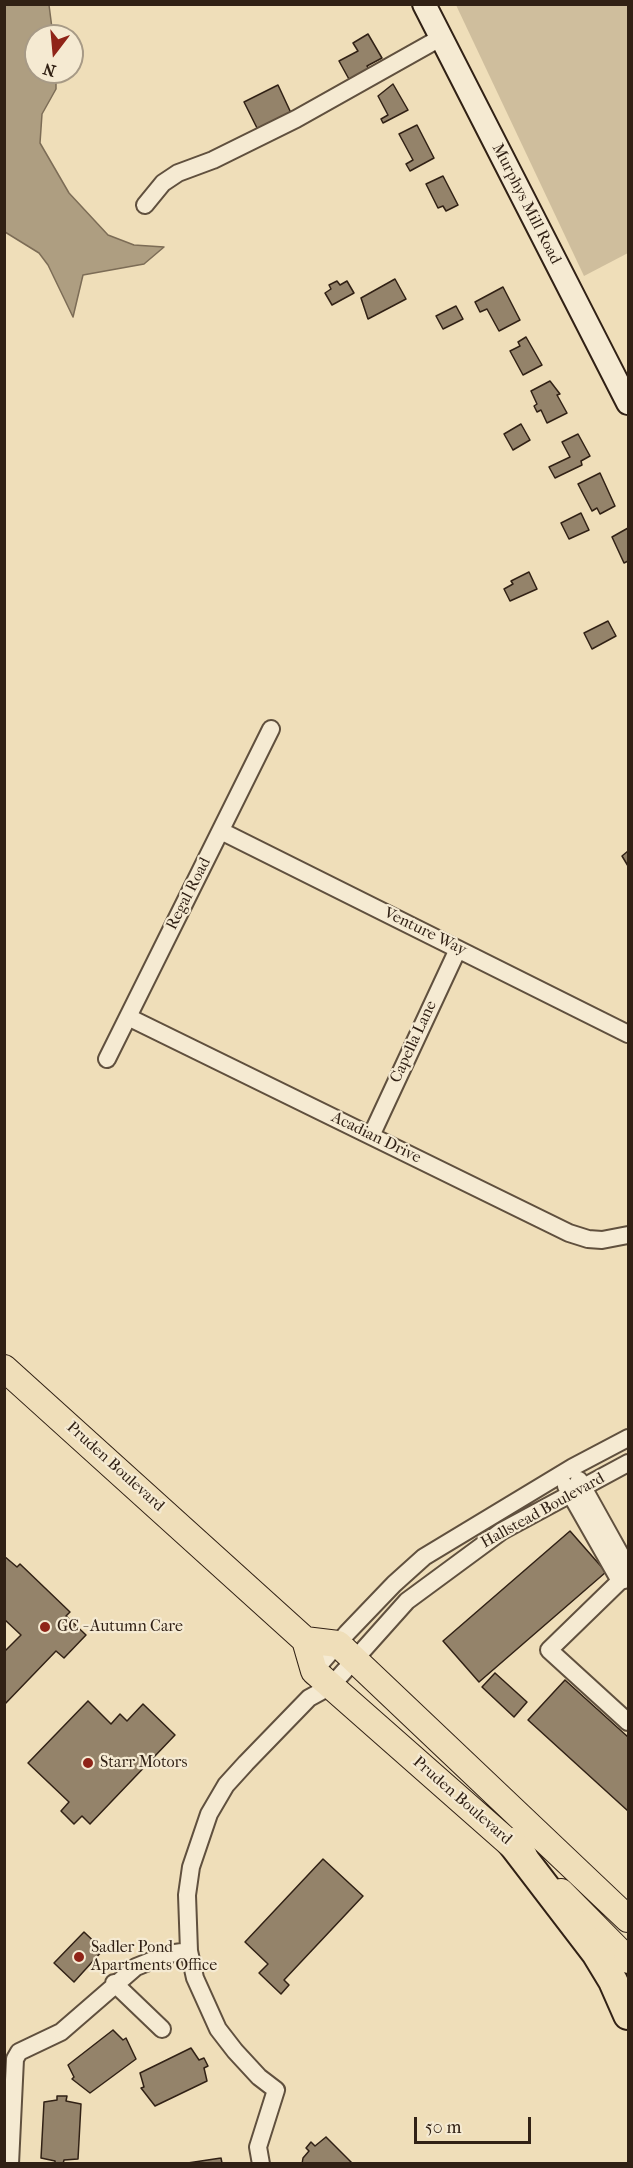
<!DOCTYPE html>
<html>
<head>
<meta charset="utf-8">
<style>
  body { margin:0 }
  #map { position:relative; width:633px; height:2168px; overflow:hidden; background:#efdeb9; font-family:"IM FELL French Canon",serif }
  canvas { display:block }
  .frame { position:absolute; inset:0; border:6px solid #312115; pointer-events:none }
  .north { position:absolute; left:24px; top:24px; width:60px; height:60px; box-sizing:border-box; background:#f5ead2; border:2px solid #a79a86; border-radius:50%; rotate:196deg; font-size:16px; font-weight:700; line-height:24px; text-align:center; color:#312115 }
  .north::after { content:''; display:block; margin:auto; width:21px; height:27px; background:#8f2418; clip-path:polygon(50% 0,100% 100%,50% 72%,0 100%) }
  .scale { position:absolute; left:414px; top:2117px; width:117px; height:27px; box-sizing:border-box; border:3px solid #312115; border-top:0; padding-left:8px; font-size:18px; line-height:21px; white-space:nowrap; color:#312115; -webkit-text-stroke:4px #f5ead2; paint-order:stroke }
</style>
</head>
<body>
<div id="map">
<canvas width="633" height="2168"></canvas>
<div class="frame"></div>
<div class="north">N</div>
<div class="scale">50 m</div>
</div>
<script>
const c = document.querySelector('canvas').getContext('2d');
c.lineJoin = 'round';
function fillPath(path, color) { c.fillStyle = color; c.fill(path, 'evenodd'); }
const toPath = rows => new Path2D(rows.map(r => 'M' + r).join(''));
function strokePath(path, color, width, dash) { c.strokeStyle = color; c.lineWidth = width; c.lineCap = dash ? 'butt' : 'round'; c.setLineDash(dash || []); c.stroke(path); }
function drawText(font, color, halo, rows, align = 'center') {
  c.font = font + ' "IM FELL French Canon",serif'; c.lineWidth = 4.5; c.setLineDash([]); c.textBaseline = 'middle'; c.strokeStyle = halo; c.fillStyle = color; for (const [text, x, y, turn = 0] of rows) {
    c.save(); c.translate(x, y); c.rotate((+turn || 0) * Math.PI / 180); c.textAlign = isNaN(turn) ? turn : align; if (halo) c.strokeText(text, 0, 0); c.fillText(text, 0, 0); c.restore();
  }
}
fillPath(toPath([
  [456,5,628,5,628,253,584,276]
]), '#cfbe9d');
const water = toPath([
  [4,5,49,5,53,36,36,36,36,72,56,72,56,89,42,114,40,143,69,193,108,235,134,245,164,247,144,264,83,275,73,317,48,265,39,253,5,232,4,5]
]);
fillPath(water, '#ae9e81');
strokePath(water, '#7c6c56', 1.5);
const building = toPath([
  [368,34,382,58,367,66,369,69,350,81,339,61,358,51,353,43,368,34],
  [393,84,408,110,383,123,381,119,388,115,378,96,393,84],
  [278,85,291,113,258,130,244,102,278,85],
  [417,125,434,158,410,171,406,164,413,160,399,134,417,125],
  [443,176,458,205,446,211,443,206,438,208,426,184,443,176],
  [395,279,406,299,368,319,361,298,395,279],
  [337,281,340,285,347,281,354,293,332,305,325,293,331,289,329,285,337,281],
  [503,287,520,320,499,331,487,309,480,312,475,302,503,287],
  [456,306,463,319,443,329,436,316,456,306],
  [526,337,542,365,523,375,510,351,520,346,518,342,526,337],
  [550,381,560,394,557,395,567,413,547,423,541,410,537,412,534,406,537,404,531,391,550,381],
  [521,424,530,440,513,450,504,434,521,424],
  [578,434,590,456,581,461,582,465,555,478,549,467,570,457,562,442,578,434],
  [600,473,615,506,600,514,597,508,592,511,578,484,600,473],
  [581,513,589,530,569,539,561,523,581,513],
  [628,528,628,561,624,563,612,537,628,528],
  [529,572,537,589,510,601,504,589,513,584,511,581,529,572],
  [608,621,616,636,592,649,584,633,608,621],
  [628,851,628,866,622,856,628,851],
  [570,1531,606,1572,479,1682,443,1641,570,1531],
  [4,1556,17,1567,20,1564,70,1612,66,1616,86,1635,64,1658,56,1651,4,1705,4,1652,21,1635,4,1619,4,1556],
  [495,1673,527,1702,514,1717,482,1687,495,1673],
  [565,1680,628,1737,628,1811,528,1720,565,1680],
  [88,1701,111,1724,120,1714,127,1721,143,1704,175,1735,90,1824,82,1816,74,1824,61,1811,69,1802,28,1763,88,1701],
  [323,1859,363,1896,284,1980,289,1985,281,1994,259,1973,268,1964,245,1942,323,1859],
  [84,1932,103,1950,74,1982,54,1963,84,1932],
  [113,2030,123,2040,126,2038,136,2059,90,2093,72,2079,74,2077,68,2065,113,2030],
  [191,2048,199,2060,204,2058,208,2066,204,2068,207,2081,155,2106,141,2088,144,2087,140,2073,191,2048],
  [57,2096,67,2096,66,2101,81,2104,78,2159,64,2160,63,2164,55,2164,55,2161,41,2158,44,2102,57,2100,57,2096],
  [326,2137,353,2164,302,2164,303,2158,309,2151,306,2148,311,2142,315,2146,326,2137],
  [221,2158,222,2163,225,2164,181,2164,221,2158]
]);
fillPath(building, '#94836a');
strokePath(building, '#312115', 1.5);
const street = toPath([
  [145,205,163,183,178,173,213,160,296,119,442,37],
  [221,831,628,1034],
  [128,1017,569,1233,588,1239,602,1240,628,1235],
  [107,1059,271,729],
  [371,1136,458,949],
  [579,1480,628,1568],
  [566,1486,620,1581],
  [628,1579,620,1581,549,1650,628,1722],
  [313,1676,314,1671,347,1633,394,1584,424,1557,573,1467,628,1438],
  [114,1983,162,2029],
  [10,2164,15,2059,19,2052,61,2032,136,1967,168,1954,189,1951],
  [261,2164,258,2147,276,2090,259,2077,235,2051,218,2029,195,1978,189,1951,187,1895,191,1867,209,1814,226,1785,246,1763,309,1698,331,1686,407,1601,502,1531,628,1463]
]);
const secondary = toPath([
  [424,4,628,403]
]);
const primary = toPath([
  [4,1368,305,1640,314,1671,524,1856],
  [305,1640,338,1644,628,1919],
  [561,1892,628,1960]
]);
const highway = toPath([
  [511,1842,596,1953,613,1981,628,2015]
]);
strokePath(street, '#60503e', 20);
strokePath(secondary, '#312115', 26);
strokePath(primary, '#312115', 28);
strokePath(highway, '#312115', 32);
strokePath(street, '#f5ead2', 16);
strokePath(secondary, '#f5ead2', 22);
strokePath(primary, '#efdeb9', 26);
strokePath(highway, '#efdeb9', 28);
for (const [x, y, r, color] of [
  [45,1627,6,"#8f2418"],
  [88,1763,6,"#8f2418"],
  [79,1957,6,"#8f2418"]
]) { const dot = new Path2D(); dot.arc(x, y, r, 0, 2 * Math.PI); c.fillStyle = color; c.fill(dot); strokePath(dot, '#f5ead2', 2); }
drawText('16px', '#312115', '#f5ead2', [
  ["Murphys Mill Road",526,204,63],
  ["Regal Road",189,894,-63],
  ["Venture Way",425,932,26],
  ["Capella Lane",414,1042,-65],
  ["Acadian Drive",376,1138,26],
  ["Pruden Boulevard",115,1467,42],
  ["Hallstead Boulevard",543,1511,-29],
  ["Pruden Boulevard",462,1801,41]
]);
drawText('16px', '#312115', '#f5ead2', [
  ["GC - Autumn Care",57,1627],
  ["Starr Motors",100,1763],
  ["Sadler Pond",91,1948],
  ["Apartments Office",91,1966]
], 'left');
</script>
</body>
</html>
